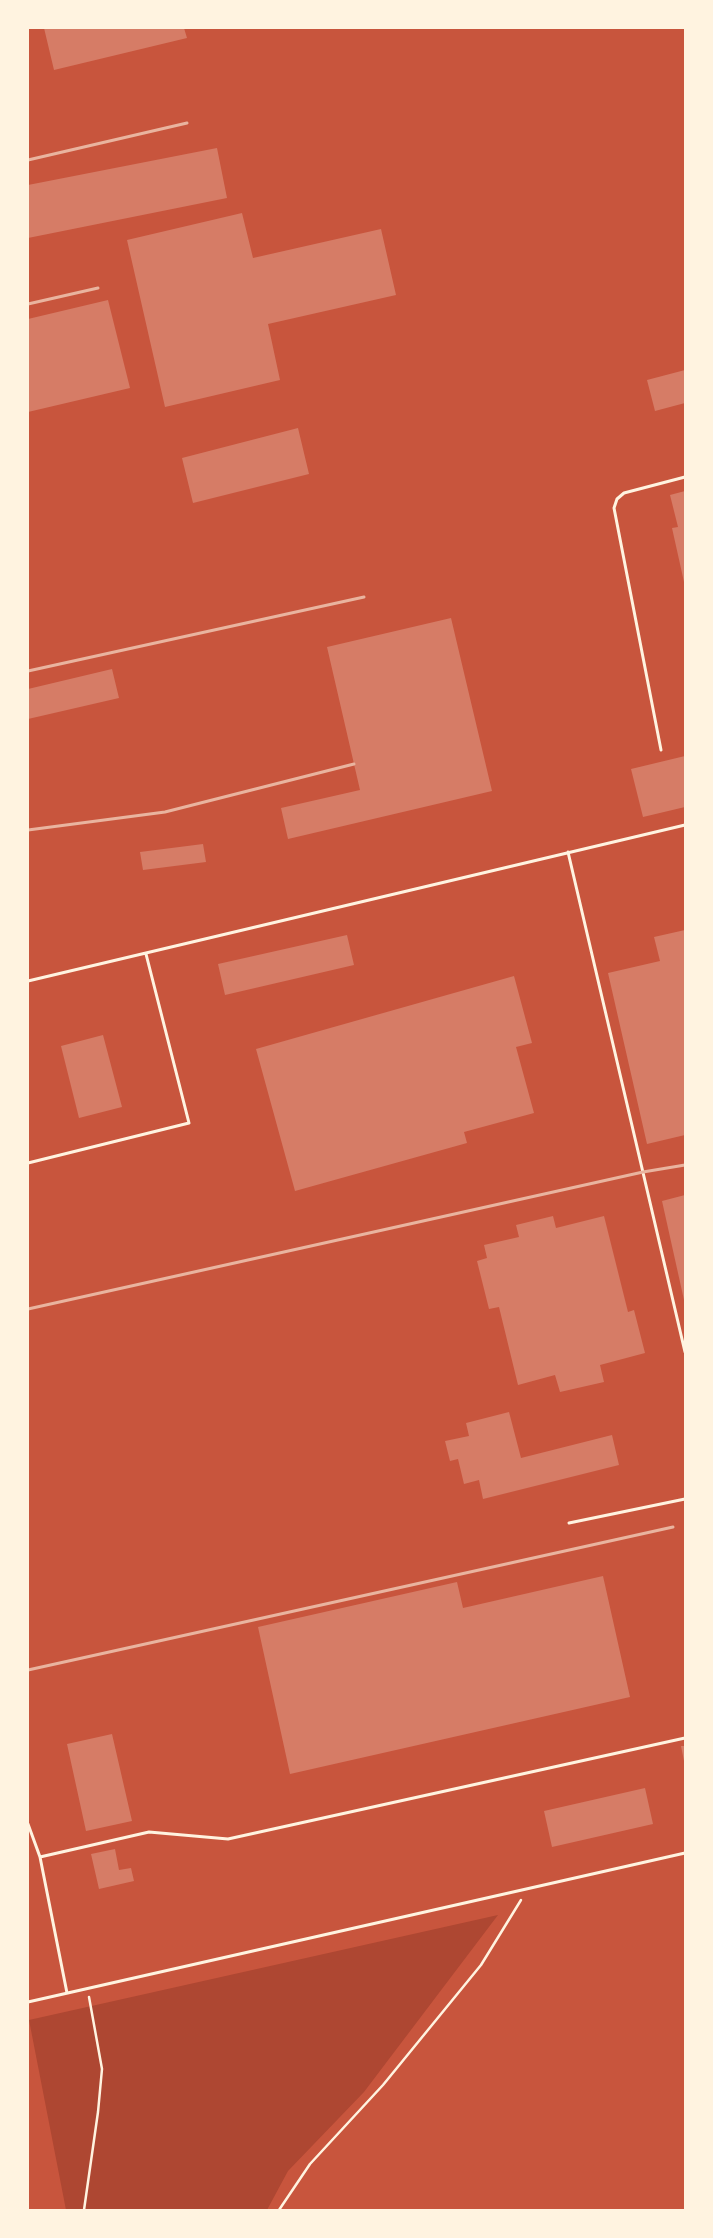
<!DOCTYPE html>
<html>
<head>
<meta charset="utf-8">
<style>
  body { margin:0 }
  #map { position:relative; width:713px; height:2238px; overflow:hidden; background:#c8553d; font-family:"DM Sans",sans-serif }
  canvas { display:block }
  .frame { position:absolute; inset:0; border:29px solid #fff3e0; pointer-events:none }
</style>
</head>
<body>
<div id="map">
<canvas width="713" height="2238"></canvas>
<div class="frame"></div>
</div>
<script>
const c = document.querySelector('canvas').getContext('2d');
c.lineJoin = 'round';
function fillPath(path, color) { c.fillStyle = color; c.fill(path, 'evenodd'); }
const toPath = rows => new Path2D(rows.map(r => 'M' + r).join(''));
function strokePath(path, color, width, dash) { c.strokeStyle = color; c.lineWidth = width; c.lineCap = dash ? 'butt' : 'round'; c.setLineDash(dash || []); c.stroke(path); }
fillPath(toPath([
  [498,1915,364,2092,288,2171,267,2210,66,2210,29,2020]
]), '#ae4732');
fillPath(toPath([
  [44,28,184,28,187,38,54,70],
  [217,148,227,198,28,238,28,185],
  [242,213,253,258,381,229,396,295,268,324,280,380,165,407,127,240],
  [108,300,130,388,28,412,28,319],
  [685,370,685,403,655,411,647,380],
  [298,428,309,474,193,503,182,458],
  [685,491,685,582,684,582,672,528,678,527,670,495],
  [451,618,492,791,288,839,281,808,360,790,327,647],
  [112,669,119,698,28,719,28,689],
  [685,756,685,807,643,817,631,769],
  [203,844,206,862,143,870,140,852],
  [685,930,685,1135,647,1144,608,973,660,961,654,937],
  [347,935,354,965,225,995,218,964],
  [514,976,532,1043,516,1047,534,1113,464,1132,467,1143,295,1191,256,1049],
  [103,1035,122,1107,79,1118,61,1046],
  [685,1195,685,1300,684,1300,662,1201],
  [553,1216,556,1228,604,1216,628,1312,634,1310,645,1353,600,1365,604,1382,560,1392,555,1375,518,1385,499,1307,489,1309,477,1261,487,1258,484,1245,519,1237,516,1225],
  [509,1412,521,1458,612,1435,619,1465,483,1499,479,1480,464,1484,458,1459,450,1461,445,1441,469,1436,466,1423],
  [603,1576,630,1697,290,1774,258,1627,457,1582,463,1608],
  [112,1734,132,1821,86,1831,67,1744],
  [681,1746,685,1746,685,1761,684,1761],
  [645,1788,653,1824,552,1847,544,1811],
  [115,1849,119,1870,131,1868,134,1881,99,1889,91,1854]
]), '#d67c66');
strokePath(toPath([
  [84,2210,98,2112,102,2069,89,1997],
  [279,2210,310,2164,383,2085,481,1965,521,1900]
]), '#fff3e0', 2.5);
strokePath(toPath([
  [661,750,614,508,617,499,624,493,685,477],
  [568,852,685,1352],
  [28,981,685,825],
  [28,1163,189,1123,146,954],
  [569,1523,685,1499],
  [28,1824,40,1857,67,1993],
  [40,1857,149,1832,228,1839,685,1738],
  [28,2002,685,1853]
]), '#fff3e0', 3);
strokePath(toPath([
  [28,160,187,123],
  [28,304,98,288],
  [28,671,364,597],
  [28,830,165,812,354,764],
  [28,1309,643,1172,685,1165],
  [28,1670,673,1527]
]), '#e9b49f', 3);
</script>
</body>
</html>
